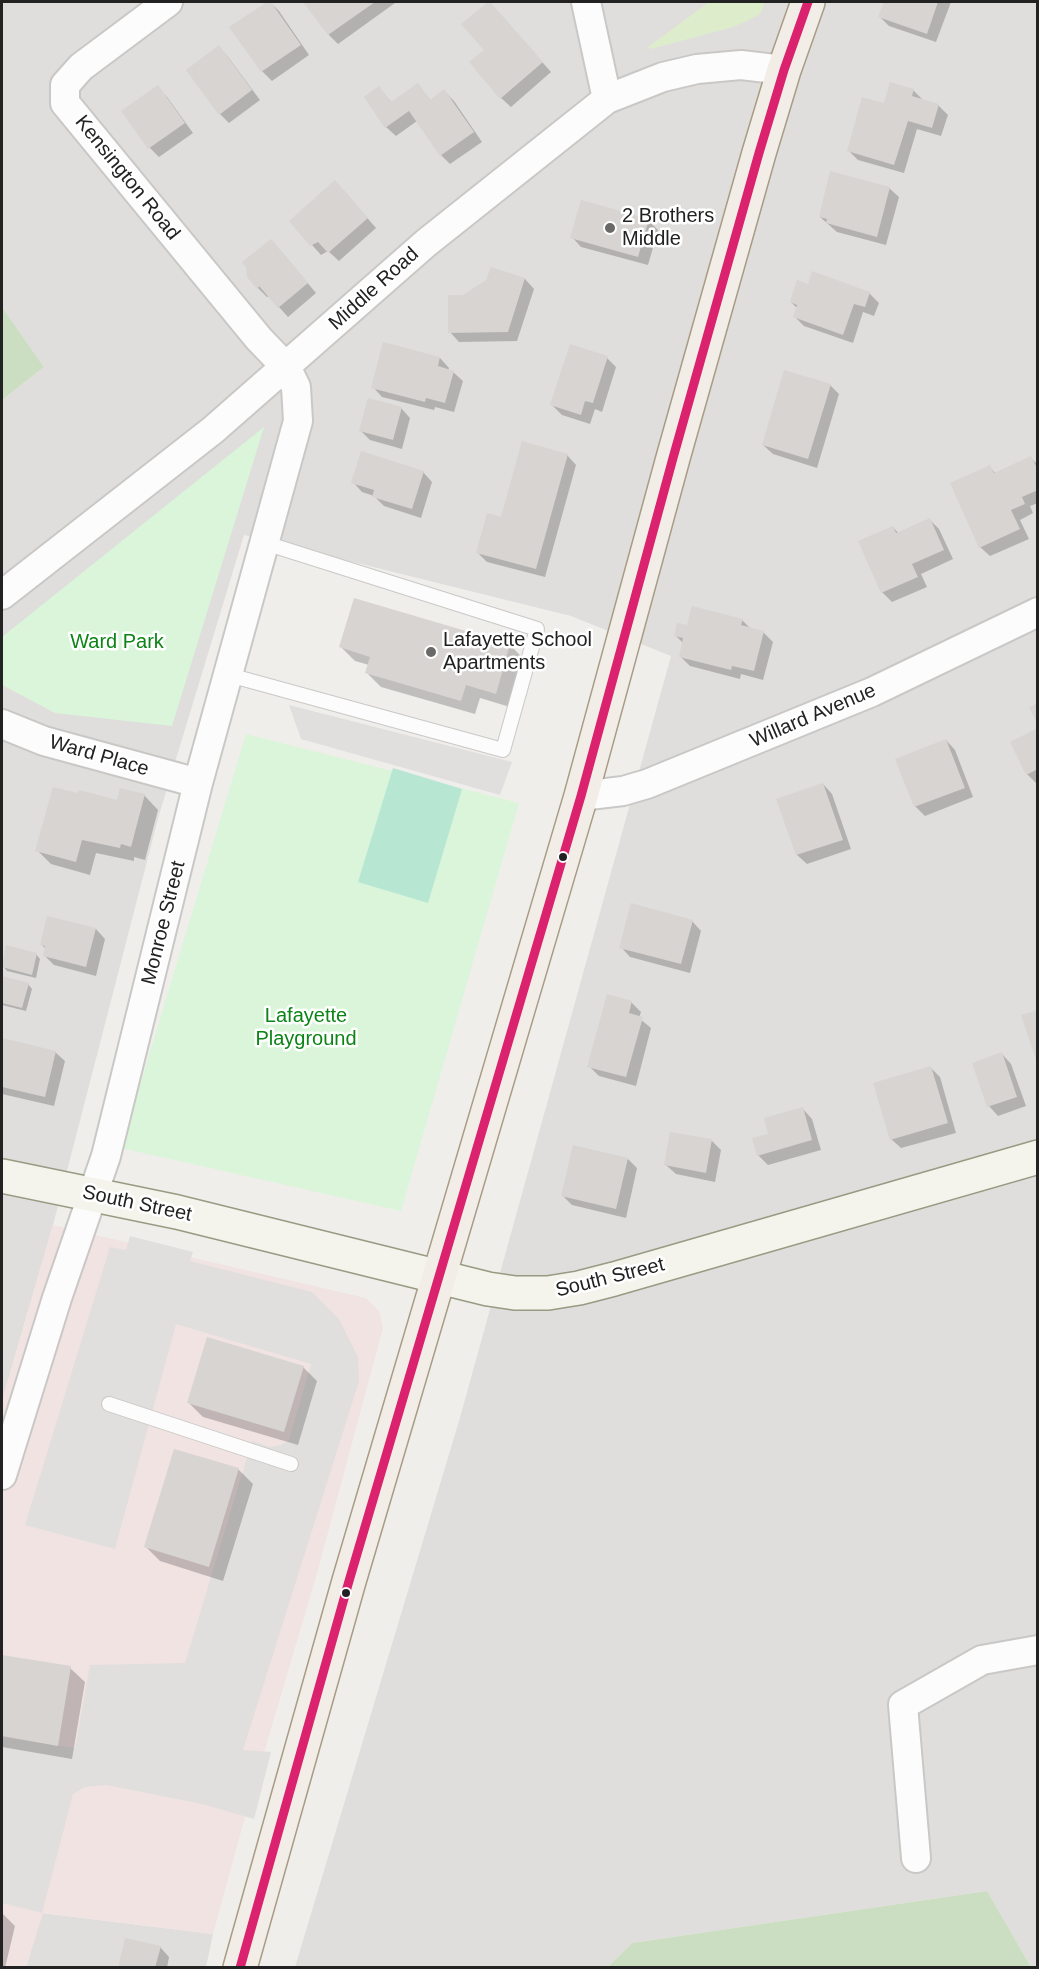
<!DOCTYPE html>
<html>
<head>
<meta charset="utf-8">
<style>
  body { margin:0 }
  #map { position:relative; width:1039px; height:1969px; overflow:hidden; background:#f0eeeb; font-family:Helvetica,sans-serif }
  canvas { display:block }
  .frame { position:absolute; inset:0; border:3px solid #222; pointer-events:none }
</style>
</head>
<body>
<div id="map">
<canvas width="1039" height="1969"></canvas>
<div class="frame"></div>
</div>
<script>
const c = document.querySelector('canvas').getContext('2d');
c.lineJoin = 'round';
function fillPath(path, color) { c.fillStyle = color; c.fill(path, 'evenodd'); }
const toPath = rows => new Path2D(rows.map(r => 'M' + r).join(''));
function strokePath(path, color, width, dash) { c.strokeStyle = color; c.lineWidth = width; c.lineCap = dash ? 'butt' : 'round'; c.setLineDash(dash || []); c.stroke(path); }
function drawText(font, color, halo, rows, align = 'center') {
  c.font = font + ' Helvetica,sans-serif'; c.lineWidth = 5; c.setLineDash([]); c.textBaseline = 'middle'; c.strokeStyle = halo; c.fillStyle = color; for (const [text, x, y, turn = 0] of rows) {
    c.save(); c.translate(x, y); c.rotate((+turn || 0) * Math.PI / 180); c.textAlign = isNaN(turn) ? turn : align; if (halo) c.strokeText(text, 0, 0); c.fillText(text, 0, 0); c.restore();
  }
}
fillPath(toPath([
  [2,2,1037,2,1037,1967,1031,1967,987,1891,632,1943,608,1967,295,1967,459,1421,671,656,571,616,244,535,159,815,53,1225,2,1401,2,400,44,367,2,307],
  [42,1913,213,1934,206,1967,26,1968]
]), '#dfdedc');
fillPath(toPath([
  [53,1225,366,1298,379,1311,383,1328,316,1577,245,1817,213,1934,43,1913,26,1967,2,1967,2,1401]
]), '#f1e3e1');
fillPath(toPath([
  [709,2,765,2,760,14,751,19,733,27,651,49,648,47]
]), '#ddeccb');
fillPath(toPath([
  [2,307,44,367,2,400],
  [987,1891,1031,1967,608,1967,632,1943]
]), '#cbdec1');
fillPath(toPath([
  [264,427,172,726,55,713,2,685,2,637],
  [246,734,519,803,401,1211,121,1148]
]), '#daf5da');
fillPath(toPath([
  [393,768,462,789,428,903,358,882]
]), '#b7e6d2');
fillPath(toPath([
  [289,705,512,762,500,795,301,739],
  [130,1236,193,1252,190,1261,312,1292,339,1319,358,1357,359,1381,243,1750,271,1752,254,1819,202,1804,106,1785,85,1787,73,1794,42,1913,2,1903,2,1737,75,1748,90,1665,185,1663,252,1441,270,1447,281,1445,289,1440,311,1364,176,1324,115,1549,25,1525,110,1247,126,1250]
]), '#e0dfde');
fillPath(toPath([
  [270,2,279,11,309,55,272,81,262,71,231,27],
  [305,2,394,2,395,3,338,44,329,35],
  [489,2,551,72,511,107,501,98,486,50],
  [885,2,951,2,936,42,889,26,880,17],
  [219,47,228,57,260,100,229,123,220,114],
  [418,85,431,101,444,91,454,101,482,142,450,164,441,155,417,121,396,136,386,127,379,88,392,103],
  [157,87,167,97,193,133,159,157,150,148],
  [913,90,923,100,938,105,948,115,941,136,917,129,904,173,858,160,848,150],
  [889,188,899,197,886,245,837,232,820,217],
  [344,191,376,228,339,261,328,251,321,255,312,245],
  [648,220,658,230,648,265,581,247,572,237],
  [280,250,316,293,288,317,269,296,267,297,258,288],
  [492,269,525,279,534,289,517,341,459,342,450,332,464,296,488,281],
  [809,286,869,293,879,303,874,316,863,312,853,343,804,326,794,316,797,308,791,302],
  [440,358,449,368,448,371,453,372,463,381,454,412,435,407,434,410,382,397,373,387],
  [607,358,616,367,602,412,595,409,590,424,562,415,552,405],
  [830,385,839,394,817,468,773,454,763,445],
  [401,408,410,418,402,449,370,440,361,431],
  [567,455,576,465,545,577,487,562,478,553],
  [1031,458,1038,465,1038,503,1030,506,1033,513,1020,520,1029,539,990,556,980,547,990,467,996,474],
  [423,472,432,482,421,518,384,506,374,496,362,492,353,482],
  [930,520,939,529,953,559,921,574,927,587,892,602,882,592,860,542,893,527,899,534],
  [742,620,752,630,764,633,773,642,763,680,741,674,740,679,690,666,680,656,684,644,676,636,688,627],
  [510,645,524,659,510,707,480,698,475,714,381,687,366,672,369,665,355,661,341,647],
  [1038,730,1038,783,1036,783,1027,774],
  [946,740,955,750,973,797,925,816,915,806],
  [823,784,832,794,851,849,807,864,797,855],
  [144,795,158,810,145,860,134,857,134,861,96,853,90,875,51,864,37,850,118,801],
  [692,921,701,931,690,973,630,957,621,947],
  [96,929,105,939,96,976,54,965,45,956,46,949,41,944],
  [36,954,40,959,36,978,7,971,3,966],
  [2,977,28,984,32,989,26,1011,2,1005],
  [631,1002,641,1012,639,1018,651,1028,636,1086,599,1076,589,1066],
  [2,1040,55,1052,65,1061,54,1106,2,1094],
  [1002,1054,1011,1064,1026,1106,998,1116,989,1106],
  [931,1068,940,1077,956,1133,901,1148,891,1139],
  [803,1109,812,1119,821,1150,768,1165,758,1155,770,1135],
  [712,1141,721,1150,715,1182,676,1174,666,1165],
  [628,1159,637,1168,626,1218,572,1205,563,1196],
  [303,1367,317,1381,298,1445,203,1417,189,1403],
  [175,1450,239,1470,253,1484,223,1581,160,1561,146,1547],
  [2,1656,70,1668,85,1682,72,1759,2,1747],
  [2,1913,15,1926,5,1968,2,1968],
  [160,1947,169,1957,167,1968,119,1968]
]), '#0003');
fillPath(toPath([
  [267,2,271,2,301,45,261,72,229,27],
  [303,2,375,2,328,35],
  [488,2,490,2,543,62,500,99,469,62,484,50,461,24],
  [884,2,938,2,927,34,878,17],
  [219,45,252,90,219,115,186,70],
  [890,82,914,89,912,96,939,104,932,128,908,121,894,165,847,151,862,97,884,103],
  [418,83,430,100,444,89,474,132,440,156,409,111,385,128,364,97,379,86,391,102],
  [158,85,185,123,148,149,121,111],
  [830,171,890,187,877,237,826,223,827,219,819,217],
  [335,180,368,218,328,253,318,242,310,246,289,221],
  [581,200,649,219,638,257,570,238],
  [271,239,308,283,278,308,259,286,257,289,247,277,246,267,242,262],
  [491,267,525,278,508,332,448,333,448,295,463,295,486,280],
  [812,271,870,292,865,307,854,304,843,335,793,317,797,305,790,302,797,280,808,284],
  [383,342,440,357,438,366,454,371,445,403,426,398,425,402,371,388],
  [570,344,608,356,593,403,585,401,581,415,550,405],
  [784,370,831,384,808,459,762,445],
  [368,398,402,407,393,440,359,431],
  [522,441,568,454,536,569,476,553,487,513,501,517],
  [361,451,424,471,412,509,372,497,374,490,351,483],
  [1031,456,1038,470,1038,490,1022,497,1025,504,1011,510,1020,529,979,548,950,483,990,465,994,473],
  [930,518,944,550,912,564,918,577,881,593,858,541,893,526,896,533],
  [354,598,510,644,496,694,466,685,461,701,365,673,370,657,339,647],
  [692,606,743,619,741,625,764,631,754,671,732,666,731,670,679,657,683,638,674,636,677,623,687,625],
  [1038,703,1038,725,1029,707],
  [1038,728,1038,769,1026,775,1010,742],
  [946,739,965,788,914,807,895,759],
  [823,783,843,840,796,855,776,799],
  [53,787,78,793,79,790,117,800,120,788,145,794,131,847,121,844,120,848,82,840,76,862,35,851],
  [631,903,693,920,681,964,619,948],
  [47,916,96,928,86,967,43,956,45,946,40,945],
  [6,945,37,953,32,975,2,967],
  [2,976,29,983,22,1008,2,1003],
  [607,994,632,1001,629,1013,643,1017,626,1077,587,1067],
  [1038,1010,1038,1062,1037,1062,1021,1015],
  [2,1038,56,1051,45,1097,2,1087],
  [1002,1052,1017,1097,987,1107,972,1063],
  [931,1066,948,1123,890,1140,873,1083],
  [803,1107,812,1140,757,1156,752,1138,768,1134,764,1118],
  [670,1132,712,1139,706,1173,664,1165],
  [573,1145,628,1158,616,1209,561,1196],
  [207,1337,304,1366,284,1432,187,1403],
  [174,1449,239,1468,209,1567,144,1547],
  [2,1655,71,1666,58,1746,2,1736],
  [125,1938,161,1946,155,1968,118,1968]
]), '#d7d4d2');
const lane = toPath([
  [229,675,503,750,537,629,265,543],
  [109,1404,291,1464]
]);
const street = toPath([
  [586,2,607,99],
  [2,595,213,430,426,243,607,99,663,77,697,69,741,65,784,70],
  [2,724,44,741,198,783],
  [581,796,623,791,647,784,872,692,1038,612],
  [2,1475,57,1298,106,1156,198,783,298,421,296,387,286,367,259,339,65,103,65,85,81,67,168,2],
  [916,1858,903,1705,982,1660,1038,1650]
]);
const secondary = toPath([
  [2,1176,177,1212,488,1289,515,1293,548,1293,579,1288,614,1279,1038,1157]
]);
const primary = toPath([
  [240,1968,349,1581,581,796,673,458,759,153,784,70,808,2]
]);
strokePath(lane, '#c9c8c7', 16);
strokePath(street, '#c9c8c7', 32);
strokePath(secondary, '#999a82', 36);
strokePath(primary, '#a79c86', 36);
strokePath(lane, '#fdfcfc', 14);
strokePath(street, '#fdfcfc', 28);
strokePath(secondary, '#f4f4ed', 33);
strokePath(primary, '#f3ede7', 33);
strokePath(toPath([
  [240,1968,349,1581,581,796,673,458,759,153,784,70,808,2]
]), '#da226e', 9);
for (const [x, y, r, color] of [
  [610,228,6,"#6a6968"],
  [431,652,6,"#6a6968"],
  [563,857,5,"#222"],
  [346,1593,5,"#222"]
]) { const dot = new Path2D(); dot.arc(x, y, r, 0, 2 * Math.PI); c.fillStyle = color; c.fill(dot); strokePath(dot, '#fff', 2); }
drawText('20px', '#222', '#fff', [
  ["Kensington Road",127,178,51],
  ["Middle Road",374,289,-42],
  ["Willard Avenue",813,716,-23],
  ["Ward Place",99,756,16],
  ["Monroe Street",164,923,-76],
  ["South Street",137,1204,12],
  ["South Street",610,1278,-14]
]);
drawText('20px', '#222', '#fff', [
  ["2 Brothers",622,216],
  ["Middle",622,239],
  ["Lafayette School",443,640],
  ["Apartments",443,663]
], 'left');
drawText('20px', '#0c8416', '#fff', [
  ["Ward Park",117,642],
  ["Lafayette",306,1016],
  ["Playground",306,1039]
]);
</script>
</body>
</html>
